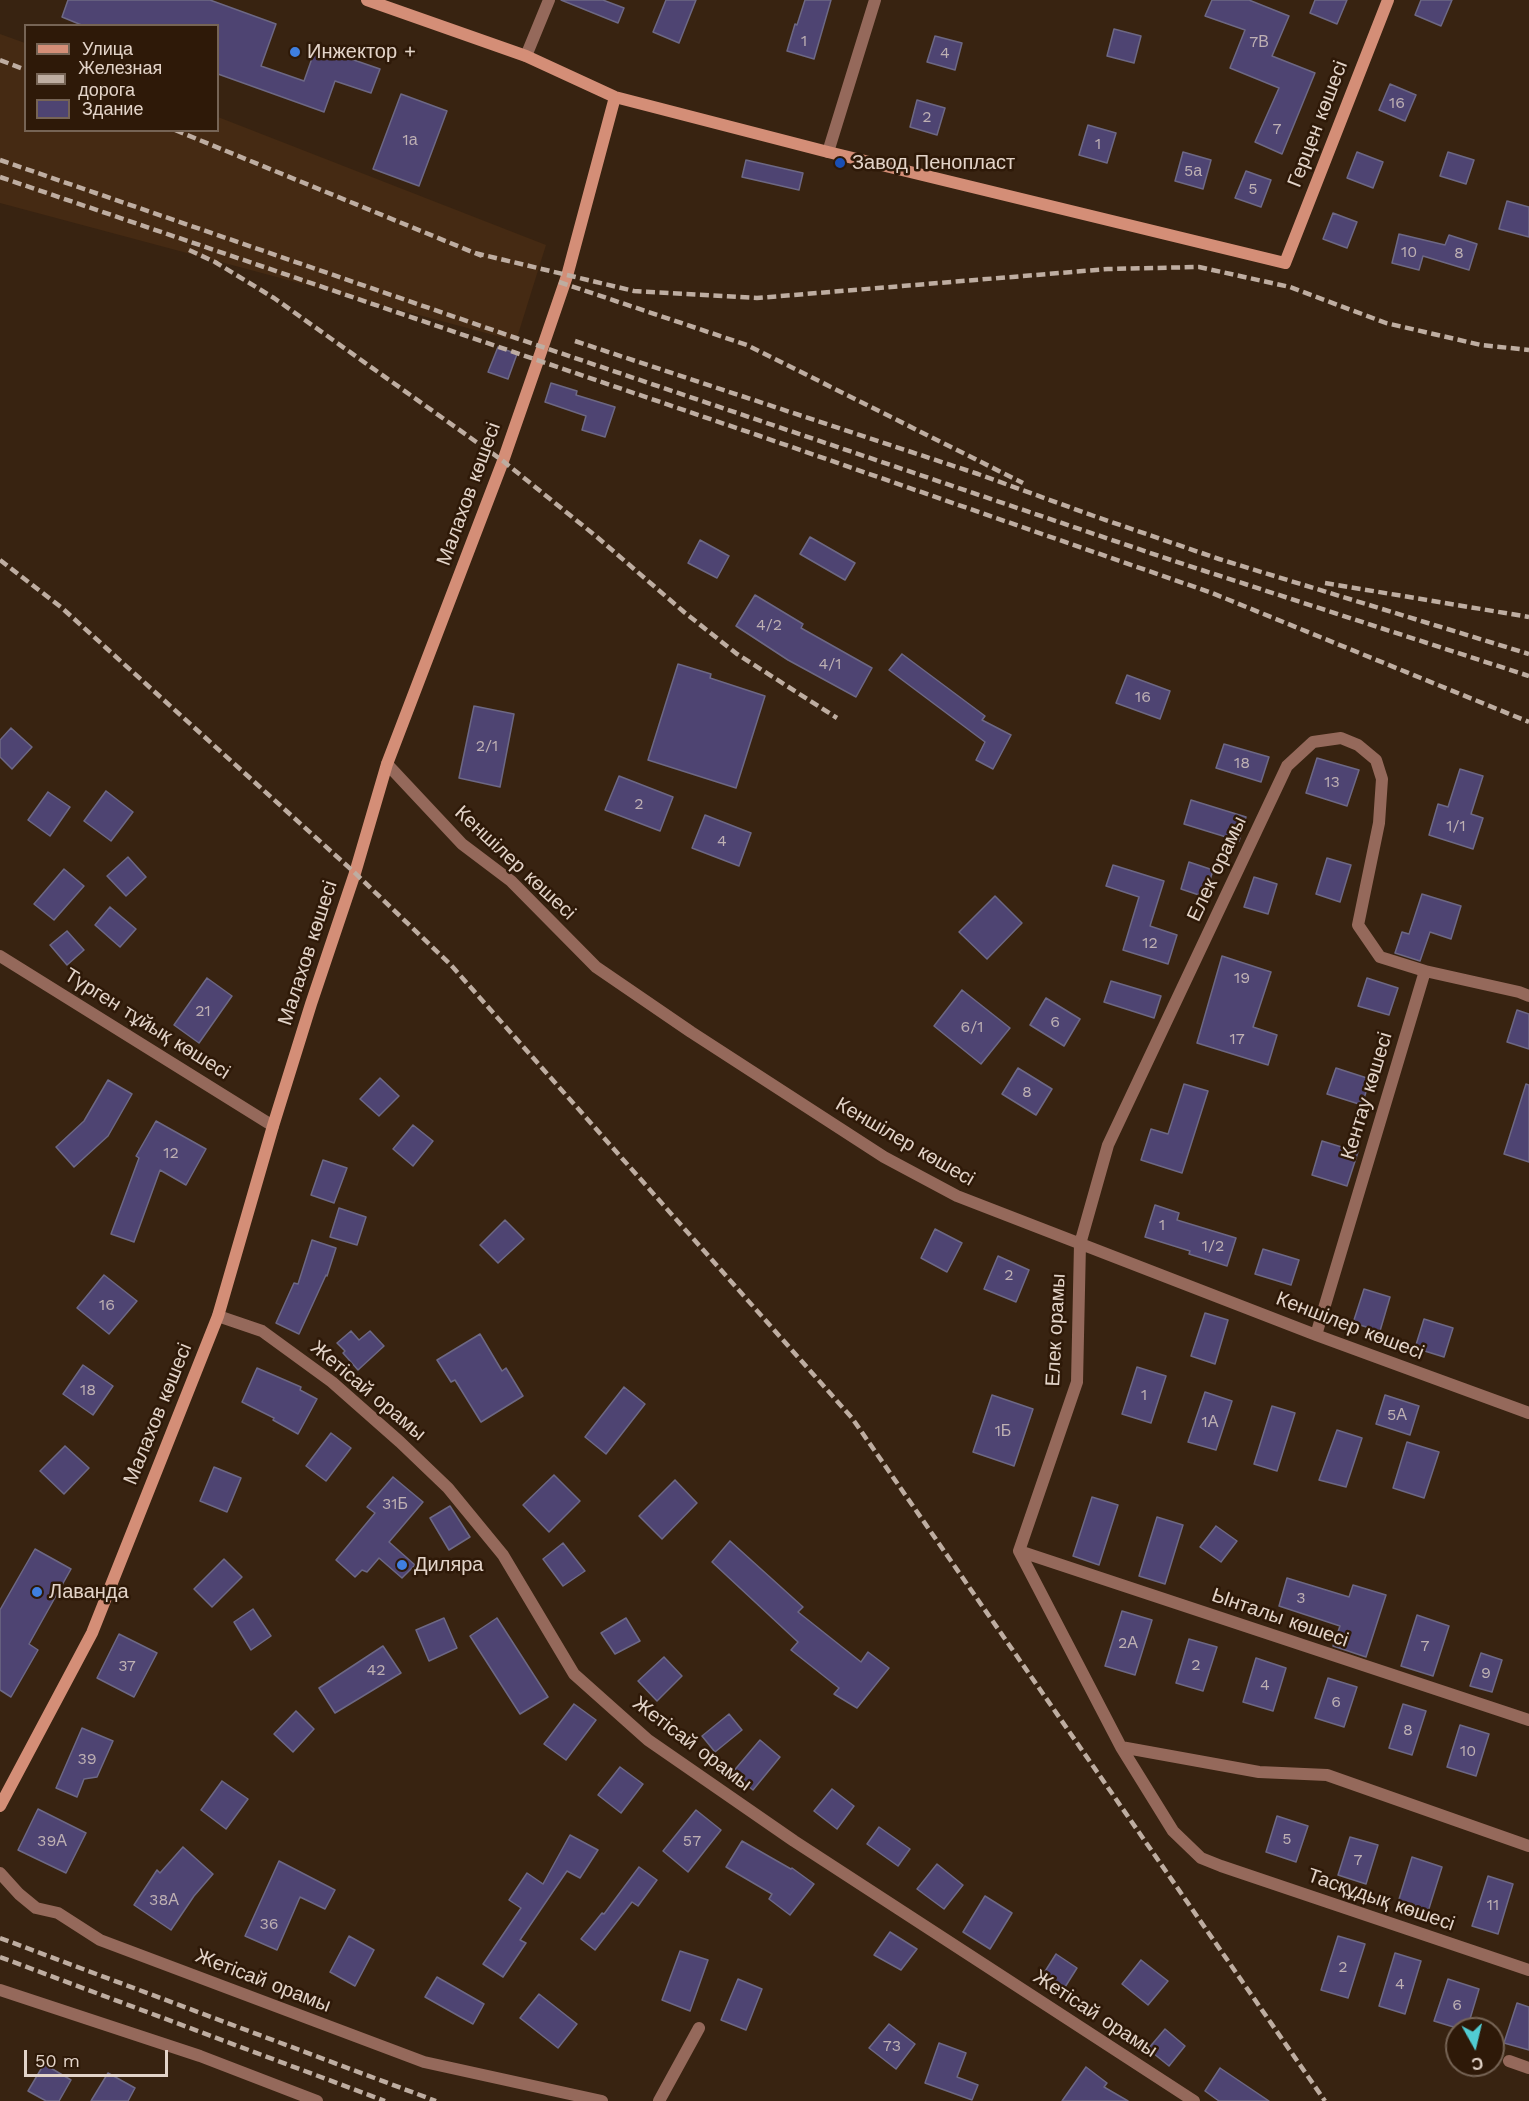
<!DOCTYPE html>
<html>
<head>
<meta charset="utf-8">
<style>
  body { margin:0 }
  #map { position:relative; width:1529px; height:2101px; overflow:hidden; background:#382311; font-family:"Work Sans",sans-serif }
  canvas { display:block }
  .legend { position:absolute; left:24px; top:24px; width:195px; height:108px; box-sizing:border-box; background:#2e1908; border:2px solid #766455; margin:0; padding:8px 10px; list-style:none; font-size:18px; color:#e3d4c9 }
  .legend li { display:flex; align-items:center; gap:12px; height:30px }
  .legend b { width:30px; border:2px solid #766455 }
  .north { position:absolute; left:1445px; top:2017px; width:60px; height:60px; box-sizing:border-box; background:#2e1908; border:2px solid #766455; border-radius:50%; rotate:172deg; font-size:16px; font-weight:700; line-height:24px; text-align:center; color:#e3d4c9 }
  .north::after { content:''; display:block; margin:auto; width:21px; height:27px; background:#51ccd2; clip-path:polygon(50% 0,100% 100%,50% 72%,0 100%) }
  .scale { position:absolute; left:24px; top:2050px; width:144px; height:27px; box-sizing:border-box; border:3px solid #e3d4c9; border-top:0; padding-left:8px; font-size:18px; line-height:21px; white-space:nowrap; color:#e3d4c9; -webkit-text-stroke:4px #2e1908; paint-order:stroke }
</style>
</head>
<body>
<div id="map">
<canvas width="1529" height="2101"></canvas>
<ul class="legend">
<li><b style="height:8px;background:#d48e77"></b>Улица</li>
<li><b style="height:8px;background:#beada1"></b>Железная дорога</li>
<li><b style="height:16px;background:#4e4472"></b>Здание</li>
</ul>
<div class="north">С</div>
<div class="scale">50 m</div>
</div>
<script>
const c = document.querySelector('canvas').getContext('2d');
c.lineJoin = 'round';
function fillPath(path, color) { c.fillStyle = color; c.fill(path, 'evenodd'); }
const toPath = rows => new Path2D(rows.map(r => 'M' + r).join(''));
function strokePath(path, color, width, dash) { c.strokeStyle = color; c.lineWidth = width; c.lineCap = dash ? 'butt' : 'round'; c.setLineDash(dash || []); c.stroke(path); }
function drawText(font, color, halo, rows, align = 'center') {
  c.font = font + ' "Work Sans",sans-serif'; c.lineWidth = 5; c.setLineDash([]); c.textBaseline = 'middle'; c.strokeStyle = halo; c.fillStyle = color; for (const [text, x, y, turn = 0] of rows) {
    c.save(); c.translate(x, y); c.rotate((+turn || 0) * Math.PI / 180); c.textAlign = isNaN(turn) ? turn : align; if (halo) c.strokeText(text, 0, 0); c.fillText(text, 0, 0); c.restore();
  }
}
fillPath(toPath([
  [0,34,25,43,26,130,218,130,218,117,546,245,516,341,0,203]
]), '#452a13');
const building = toPath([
  [68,0,210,0,276,24,261,66,304,81,316,47,380,69,371,93,335,81,324,112,218,74,218,26,84,26,62,17,68,0],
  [561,0,603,0,624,8,618,23,561,0],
  [666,0,696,0,679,43,653,32,666,0],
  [805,0,831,0,814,59,787,51,795,24,797,25,805,0],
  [1212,0,1249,0,1289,16,1272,56,1315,73,1282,154,1255,142,1279,88,1230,68,1245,30,1205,16,1212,0],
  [1315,0,1347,0,1337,24,1310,13,1315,0],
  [1421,0,1452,0,1441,26,1415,15,1421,0],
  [1114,29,1141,36,1134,63,1107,56,1114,29],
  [935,36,962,43,955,70,927,62,935,36],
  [1390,84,1416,95,1405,121,1379,110,1390,84],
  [401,94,447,111,419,186,373,169,401,94],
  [917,100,945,108,937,135,910,127,917,100],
  [1088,125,1116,133,1107,163,1079,155,1088,125],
  [1183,152,1211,160,1203,189,1175,181,1183,152],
  [1357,152,1383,162,1373,188,1347,178,1357,152],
  [1448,152,1474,160,1466,184,1440,176,1448,152],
  [746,160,803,173,799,190,742,177,746,160],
  [1246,171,1271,180,1261,207,1235,198,1246,171],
  [1507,201,1529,207,1529,237,1499,229,1507,201],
  [1333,213,1357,222,1347,248,1323,239,1333,213],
  [1399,234,1445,245,1449,235,1477,244,1469,270,1423,256,1419,270,1392,263,1399,234],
  [498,347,517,354,508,379,488,372,498,347],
  [551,383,577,391,576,395,615,407,605,437,582,430,586,416,545,402,551,383],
  [810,537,855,563,845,580,800,554,810,537],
  [700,540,729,556,717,578,688,563,700,540],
  [755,595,803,624,801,628,872,668,856,697,788,660,736,626,755,595],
  [902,654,985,716,982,720,1011,735,993,769,976,760,985,742,889,670,902,654],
  [678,664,711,674,710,678,765,696,736,788,648,760,678,664],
  [1127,675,1170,691,1160,719,1116,703,1127,675],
  [474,706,514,714,500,787,459,778,474,706],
  [11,728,32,747,12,769,0,757,0,740,11,728],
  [1224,744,1269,757,1261,782,1216,768,1224,744],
  [1317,758,1359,770,1347,806,1306,793,1317,758],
  [1460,769,1483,776,1471,814,1483,818,1473,849,1429,835,1438,804,1448,807,1460,769],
  [619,776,673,797,660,831,605,810,619,776],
  [106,791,133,812,111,841,84,821,106,791],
  [48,792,70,807,50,836,28,820,48,792],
  [1191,800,1246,817,1239,841,1184,824,1191,800],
  [705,815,751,833,739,866,692,848,705,815],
  [128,857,146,877,126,896,107,876,128,857],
  [1327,858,1351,865,1340,902,1316,894,1327,858],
  [1189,862,1213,870,1205,897,1181,889,1189,862],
  [1113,865,1164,881,1150,926,1177,935,1168,964,1123,950,1139,897,1106,886,1113,865],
  [64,869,84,886,54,920,34,904,64,869],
  [1254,877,1277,884,1268,914,1244,907,1254,877],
  [1422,894,1461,906,1451,939,1430,932,1420,961,1395,953,1402,932,1409,934,1422,894],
  [995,896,1022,923,987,959,959,932,995,896],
  [110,907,136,929,120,947,95,925,110,907],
  [67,931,84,950,67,965,50,945,67,931],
  [1222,956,1271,972,1253,1027,1277,1035,1268,1065,1197,1043,1222,956],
  [207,978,232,996,199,1043,174,1025,207,978],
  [1367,978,1398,988,1389,1015,1358,1006,1367,978],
  [1111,981,1161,996,1154,1018,1104,1002,1111,981],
  [962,990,1010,1028,981,1064,934,1026,962,990],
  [1046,998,1080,1019,1064,1046,1030,1025,1046,998],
  [1517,1010,1529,1014,1529,1049,1507,1042,1517,1010],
  [1018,1068,1052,1089,1036,1115,1002,1094,1018,1068],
  [1336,1068,1370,1079,1362,1105,1327,1094,1336,1068],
  [380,1078,399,1096,379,1116,360,1099,380,1078],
  [108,1080,132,1094,108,1136,74,1167,56,1147,84,1121,108,1080],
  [1184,1084,1208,1091,1182,1173,1141,1160,1151,1129,1168,1134,1184,1084],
  [1526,1084,1529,1085,1529,1162,1504,1154,1526,1084],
  [156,1121,206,1149,186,1185,160,1170,134,1242,111,1234,139,1158,136,1156,156,1121],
  [413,1125,433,1141,413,1166,393,1149,413,1125],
  [1322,1141,1358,1152,1347,1186,1312,1175,1322,1141],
  [323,1160,347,1168,334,1203,311,1195,323,1160],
  [1155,1205,1179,1213,1177,1220,1236,1238,1227,1266,1189,1254,1190,1251,1145,1237,1155,1205],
  [339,1208,366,1217,357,1245,330,1237,339,1208],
  [505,1220,524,1239,498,1263,480,1245,505,1220],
  [935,1229,962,1243,947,1272,921,1258,935,1229],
  [312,1240,336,1248,327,1276,326,1275,299,1334,276,1323,294,1283,298,1284,312,1240],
  [1263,1249,1299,1260,1291,1285,1255,1274,1263,1249],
  [998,1256,1029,1270,1016,1302,984,1289,998,1256],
  [104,1275,137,1301,109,1334,77,1308,104,1275],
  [1364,1289,1390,1297,1380,1331,1353,1323,1364,1289],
  [1205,1313,1228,1320,1215,1364,1191,1356,1205,1313],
  [1424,1319,1453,1328,1444,1357,1415,1348,1424,1319],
  [351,1331,359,1340,370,1331,384,1346,358,1370,343,1353,345,1351,337,1343,351,1331],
  [480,1334,502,1371,506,1368,523,1396,481,1422,455,1380,451,1382,437,1360,480,1334],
  [83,1365,113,1386,93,1415,63,1394,83,1365],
  [1137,1367,1166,1376,1151,1423,1122,1414,1137,1367],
  [257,1368,301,1387,300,1390,317,1399,298,1434,273,1420,274,1418,242,1402,257,1368],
  [624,1387,645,1404,606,1454,585,1437,624,1387],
  [1205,1392,1232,1401,1216,1450,1188,1442,1205,1392],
  [992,1395,1033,1409,1014,1466,973,1452,992,1395],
  [1385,1395,1419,1406,1410,1435,1376,1424,1385,1395],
  [1272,1406,1295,1413,1277,1471,1254,1464,1272,1406],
  [1337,1430,1362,1438,1346,1487,1319,1480,1337,1430],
  [331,1433,351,1448,326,1481,306,1466,331,1433],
  [1407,1442,1439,1452,1424,1498,1393,1488,1407,1442],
  [65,1446,89,1468,64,1494,40,1471,65,1446],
  [214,1467,241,1478,227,1512,200,1501,214,1467],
  [554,1475,580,1501,549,1532,523,1505,554,1475],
  [393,1477,423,1502,389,1542,415,1565,402,1578,379,1558,367,1572,362,1570,355,1577,336,1560,375,1513,367,1507,393,1477],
  [675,1480,697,1503,662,1539,639,1516,675,1480],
  [1092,1497,1118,1505,1099,1565,1073,1556,1092,1497],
  [450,1506,470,1537,449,1550,430,1518,450,1506],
  [1157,1517,1183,1525,1165,1584,1139,1576,1157,1517],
  [1216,1526,1237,1541,1221,1562,1200,1547,1216,1526],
  [730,1541,803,1607,798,1612,861,1662,868,1652,889,1668,857,1708,834,1694,839,1688,791,1650,798,1642,712,1562,730,1541],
  [563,1543,585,1571,563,1586,543,1559,563,1543],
  [35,1549,71,1569,29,1644,38,1650,11,1697,0,1690,0,1610,35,1549],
  [224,1559,242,1577,212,1607,194,1589,224,1559],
  [1287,1578,1349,1597,1353,1585,1386,1595,1366,1657,1333,1646,1340,1626,1279,1606,1287,1578],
  [253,1609,271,1636,251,1650,234,1622,253,1609],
  [1122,1611,1152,1620,1135,1675,1105,1666,1122,1611],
  [1417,1615,1449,1626,1433,1676,1401,1666,1417,1615],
  [444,1618,457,1648,429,1661,416,1630,444,1618],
  [497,1618,548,1697,520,1714,470,1636,497,1618],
  [626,1618,640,1641,615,1654,601,1633,626,1618],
  [119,1634,157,1653,134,1697,97,1678,119,1634],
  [1189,1639,1217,1647,1203,1691,1176,1683,1189,1639],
  [383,1646,401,1673,335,1713,319,1688,383,1646],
  [1481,1653,1502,1660,1492,1692,1470,1686,1481,1653],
  [664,1657,682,1676,657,1701,638,1681,664,1657],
  [1256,1658,1286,1668,1273,1711,1243,1702,1256,1658],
  [1328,1678,1357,1687,1344,1727,1315,1718,1328,1678],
  [574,1704,596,1720,566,1760,544,1744,574,1704],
  [1403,1704,1426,1711,1412,1755,1389,1748,1403,1704],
  [296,1711,314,1729,293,1752,274,1734,296,1711],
  [729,1714,742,1730,715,1752,702,1736,729,1714],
  [1460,1725,1489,1734,1476,1776,1447,1767,1460,1725],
  [82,1728,113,1741,97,1777,84,1779,77,1797,56,1788,82,1728],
  [760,1740,780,1757,753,1790,732,1773,760,1740],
  [620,1767,643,1784,621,1813,598,1795,620,1767],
  [222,1781,248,1799,226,1829,201,1810,222,1781],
  [832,1789,854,1806,837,1829,814,1811,832,1789],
  [38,1809,86,1833,66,1873,18,1850,38,1809],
  [696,1810,721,1830,688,1872,663,1851,696,1810],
  [1277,1816,1308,1826,1296,1862,1266,1852,1277,1816],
  [879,1827,910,1849,898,1866,867,1844,879,1827],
  [570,1835,598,1850,580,1878,567,1871,520,1940,526,1943,503,1977,483,1964,521,1908,509,1900,527,1873,543,1884,570,1835],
  [1350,1837,1378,1845,1366,1884,1338,1875,1350,1837],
  [742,1841,791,1869,792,1868,814,1884,790,1915,769,1899,772,1894,726,1867,742,1841],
  [183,1847,213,1874,194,1896,171,1930,134,1905,157,1870,160,1873,183,1847],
  [1412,1857,1442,1867,1426,1918,1396,1909,1412,1857],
  [279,1861,335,1890,325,1909,300,1897,277,1950,245,1936,279,1861],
  [937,1864,963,1885,944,1909,917,1889,937,1864],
  [639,1867,657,1880,638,1906,632,1902,595,1950,581,1939,602,1913,604,1914,639,1867],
  [1488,1876,1513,1884,1498,1934,1472,1926,1488,1876],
  [985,1896,1012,1913,990,1949,963,1932,985,1896],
  [890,1932,917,1949,901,1970,874,1955,890,1932],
  [349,1936,374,1950,355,1986,330,1972,349,1936],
  [1338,1936,1365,1944,1348,1998,1321,1990,1338,1936],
  [680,1951,708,1960,690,2011,662,2000,680,1951],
  [1395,1953,1421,1961,1405,2014,1379,2006,1395,1953],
  [1056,1954,1077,1968,1060,1995,1039,1981,1056,1954],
  [1141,1960,1168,1981,1148,2005,1122,1984,1141,1960],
  [437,1977,484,2004,473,2024,425,1997,437,1977],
  [738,1979,762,1989,746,2030,721,2020,738,1979],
  [1448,1979,1479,1989,1467,2029,1460,2029,1434,2021,1448,1979],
  [539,1994,577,2024,558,2048,520,2018,539,1994],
  [1517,2003,1529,2007,1529,2050,1504,2043,1517,2003],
  [889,2024,915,2044,896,2069,869,2048,889,2024],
  [1165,2029,1185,2046,1169,2066,1148,2049,1165,2029],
  [939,2043,966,2053,957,2077,978,2085,972,2100,925,2083,939,2043],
  [44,2064,71,2080,59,2101,46,2101,28,2091,44,2064],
  [1086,2067,1107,2083,1104,2087,1128,2101,1062,2101,1086,2067],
  [1220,2068,1269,2101,1219,2101,1205,2091,1220,2068],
  [108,2073,135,2088,128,2101,91,2101,108,2073]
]);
fillPath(building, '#4e4472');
strokePath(building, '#6d6884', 1.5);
strokePath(toPath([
  [526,56,549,0],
  [828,152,875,0],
  [387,764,462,844,511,881,596,967,691,1032,884,1157,957,1196,1316,1335,1529,1413],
  [0,956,273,1126],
  [1425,971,1380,957,1358,925,1379,823,1382,779,1376,760,1358,745,1341,738,1313,742,1287,766,1108,1145,1080,1244,1077,1382,1019,1551,1121,1747,1173,1831,1201,1858,1221,1866,1529,1970],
  [218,1316,262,1331,332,1382,400,1442,448,1488,503,1555,574,1674,648,1740,794,1841,1194,2101],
  [1316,1335,1425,971,1519,992,1529,996],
  [1019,1551,1529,1720],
  [1121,1747,1259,1772,1327,1775,1529,1846],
  [0,1873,19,1894,36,1908,58,1913,100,1940,424,2062,602,2101],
  [0,1990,200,2056,317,2101],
  [1509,2061,1529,2068],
  [659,2101,699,2028]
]), '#95695b', 12);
strokePath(toPath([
  [367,0,526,56,615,97,828,152,1285,263,1388,0],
  [0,1806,92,1633,218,1316,273,1126,311,1004,355,873,387,764,503,461,543,346,567,276,615,97]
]), '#d48e77', 12);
strokePath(toPath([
  [0,60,26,70],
  [175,130,482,256],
  [0,160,516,338,1174,561,1529,676],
  [0,177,760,436,1212,593,1529,722],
  [189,250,215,262,274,298,503,461,597,537,684,612,737,654,837,718],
  [475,253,634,291,757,298,1108,269,1199,267,1290,287,1386,323,1481,345,1529,350],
  [559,282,747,345,1023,483],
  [575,341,978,474,1094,516,1219,559,1529,654],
  [0,560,62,608,355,873,450,964,852,1418,1325,2101],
  [1325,583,1529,617],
  [0,1938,436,2101],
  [0,1957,385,2101]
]), '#beada1', 4.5, [9, 4.5]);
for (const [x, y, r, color] of [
  [295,52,6,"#3f7fe0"],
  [840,163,6,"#1a4fb4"],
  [402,1565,6,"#3f7fe0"],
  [37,1592,6,"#3f7fe0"]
]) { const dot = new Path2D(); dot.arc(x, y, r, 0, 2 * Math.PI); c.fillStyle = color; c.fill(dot); strokePath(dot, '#2e1908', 2); }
drawText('16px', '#beb0b3', null, [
  ["1",804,41],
  ["7В",1259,42],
  ["4",945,53],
  ["16",1397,103],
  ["2",927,117],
  ["7",1277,129],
  ["1а",410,140],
  ["1",1098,144],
  ["5а",1193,171],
  ["5",1253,189],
  ["10",1409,252],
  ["8",1459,253],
  ["4/2",769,625],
  ["4/1",830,664],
  ["16",1143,697],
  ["2/1",487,746],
  ["18",1242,763],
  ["13",1332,782],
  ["2",639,804],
  ["1/1",1456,826],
  ["4",722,841],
  ["12",1150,943],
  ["19",1242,978],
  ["21",203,1011],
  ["6",1055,1022],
  ["6/1",972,1027],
  ["17",1237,1039],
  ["8",1027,1092],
  ["12",171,1153],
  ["1",1162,1225],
  ["1/2",1213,1246],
  ["2",1009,1275],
  ["16",107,1305],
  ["18",88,1390],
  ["1",1144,1395],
  ["5А",1397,1415],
  ["1А",1210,1422],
  ["1Б",1003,1431],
  ["31Б",395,1504],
  ["3",1301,1598],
  ["2А",1128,1643],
  ["7",1425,1646],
  ["2",1196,1665],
  ["37",127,1666],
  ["42",376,1670],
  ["9",1486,1673],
  ["4",1265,1685],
  ["6",1336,1702],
  ["8",1408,1730],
  ["10",1468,1751],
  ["39",87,1759],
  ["5",1287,1839],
  ["39А",52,1841],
  ["57",692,1841],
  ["7",1358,1860],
  ["38А",164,1900],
  ["11",1493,1905],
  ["36",269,1924],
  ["2",1343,1967],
  ["4",1400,1984],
  ["6",1457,2005],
  ["73",892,2046]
]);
drawText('20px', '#e3d4c9', '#2e1908', [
  ["Инжектор +",307,52],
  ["Завод Пенопласт",852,163],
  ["Диляра",414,1565],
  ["Лаванда",49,1592]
], 'left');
drawText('20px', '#e3d4c9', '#2e1908', [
  ["Герцен көшесі",1318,124,-69],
  ["Малахов көшесі",469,494,-70],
  ["Кеншілер көшесі",515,863,43],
  ["Елек орамы",1217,869,-65],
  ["Малахов көшесі",308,953,-72],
  ["Түрген тұйық көшесі",147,1024,32],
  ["Кентау көшесі",1367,1096,-73],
  ["Кеншілер көшесі",905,1142,30],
  ["Кеншілер көшесі",1350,1326,21],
  ["Елек орамы",1056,1330,-87],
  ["Жетісай орамы",368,1391,40],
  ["Малахов көшесі",158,1414,-68],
  ["Ынталы көшесі",1280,1618,19],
  ["Жетісай орамы",692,1744,37],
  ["Тасқұдық көшесі",1381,1900,19],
  ["Жетісай орамы",263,1981,21],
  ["Жетісай орамы",1095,2014,33]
]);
</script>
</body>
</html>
